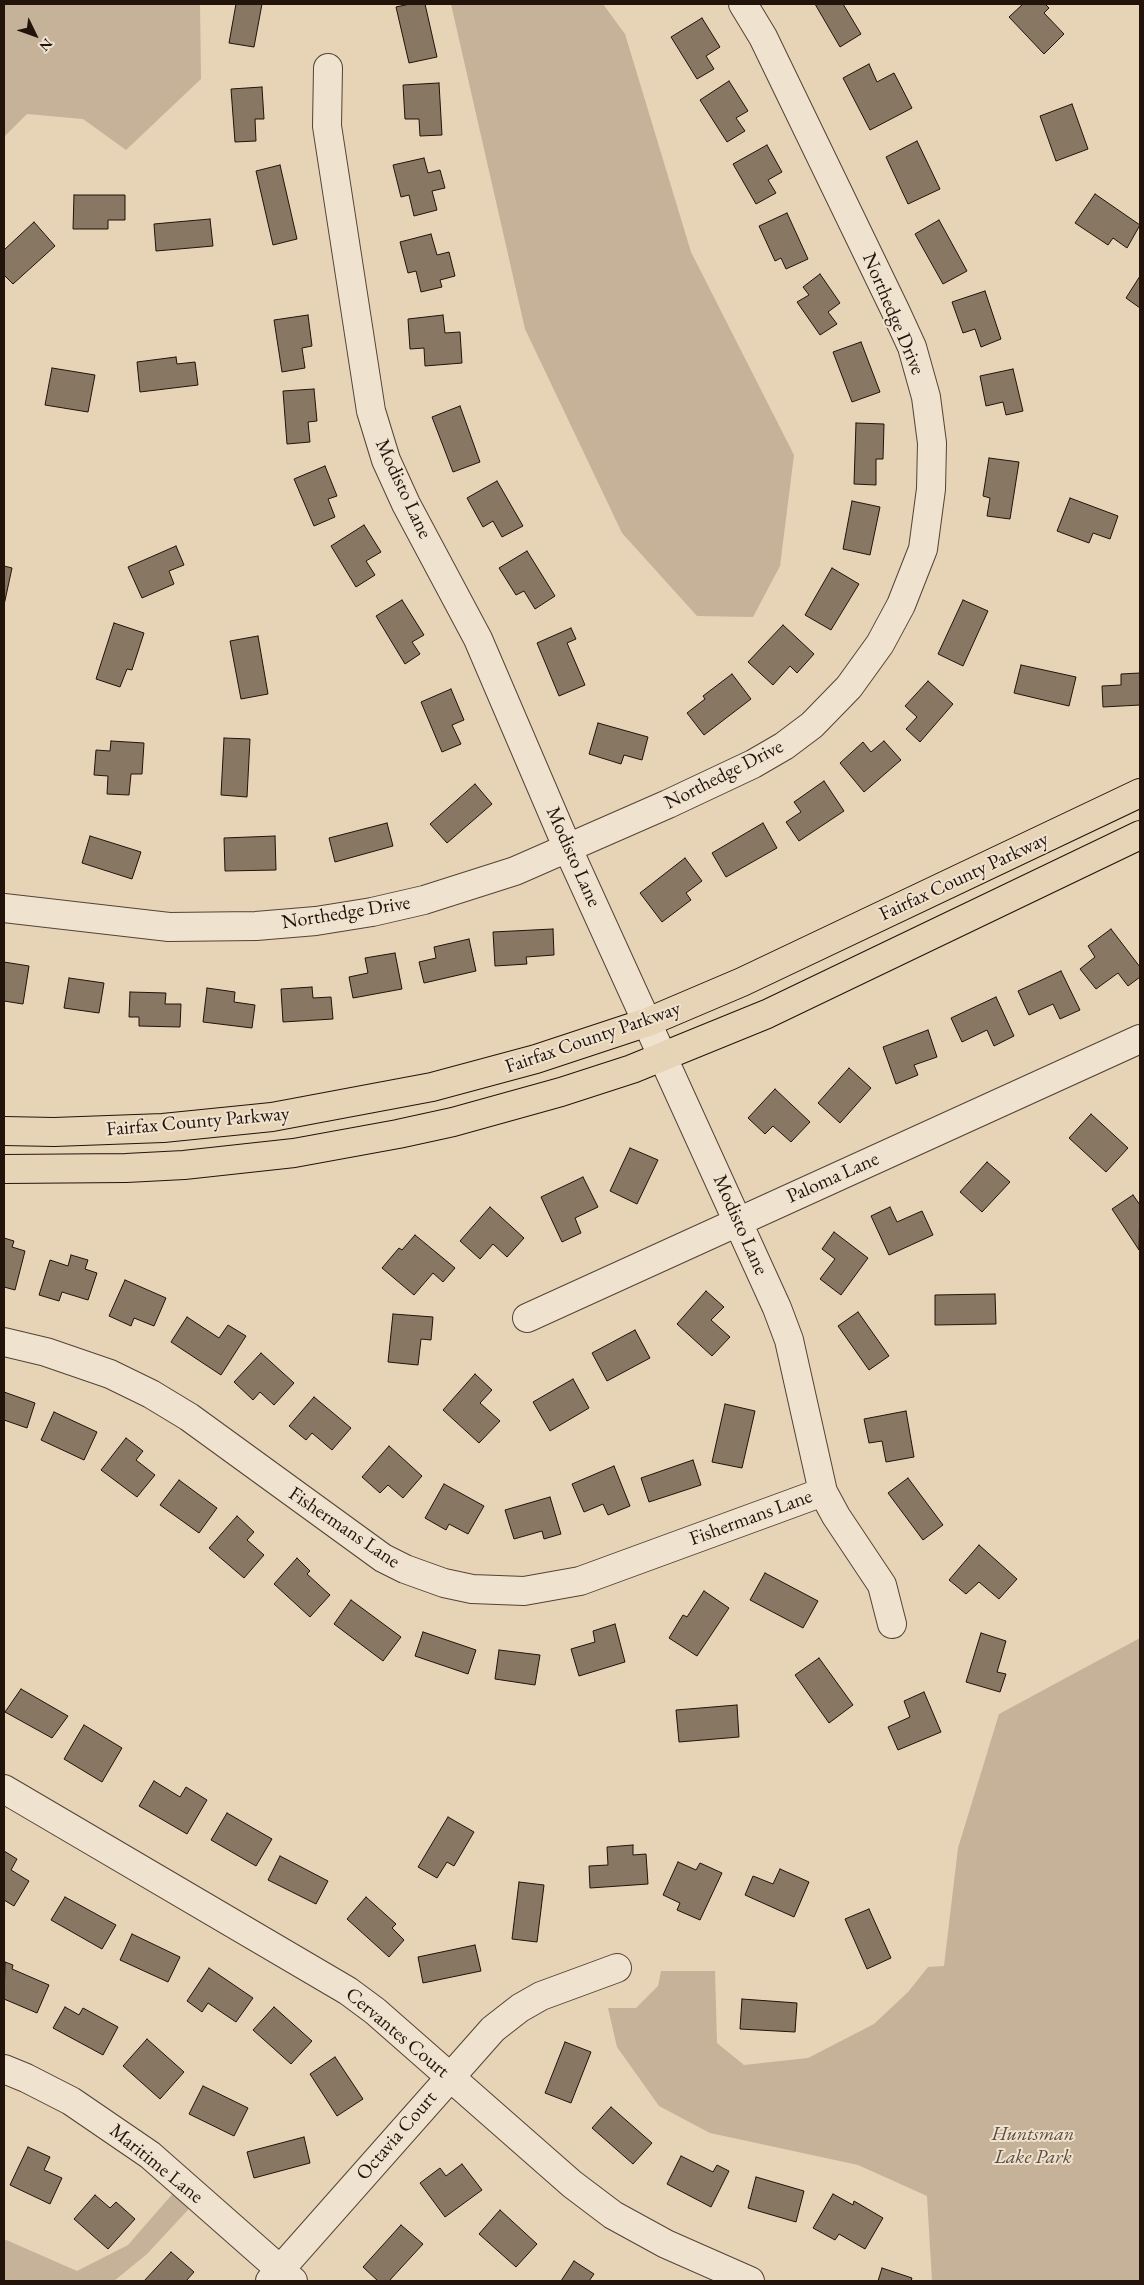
<!DOCTYPE html>
<html>
<head>
<meta charset="utf-8">
<style>
  body { margin:0 }
  #map { position:relative; width:1144px; height:2285px; overflow:hidden; background:#e7d3b5; font-family:"EB Garamond",serif }
  canvas { display:block }
  .frame { position:absolute; inset:0; border:5px solid #22130b; pointer-events:none }
  .north { position:absolute; left:10px; top:10px; width:50px; height:50px; -webkit-text-stroke:4px #efe2cf; paint-order:stroke; rotate:132deg; font-size:14px; font-weight:700; line-height:20px; text-align:center; color:#22130b }
  .north::after { content:''; display:block; margin:auto; width:18px; height:22px; background:#22130b; clip-path:polygon(50% 0,100% 100%,50% 72%,0 100%) }
</style>
</head>
<body>
<div id="map">
<canvas width="1144" height="2285"></canvas>
<div class="frame"></div>
<div class="north">N</div>
</div>
<script>
const c = document.querySelector('canvas').getContext('2d');
c.lineJoin = 'round';
function fillPath(path, color) { c.fillStyle = color; c.fill(path, 'evenodd'); }
const toPath = rows => new Path2D(rows.map(r => 'M' + r).join(''));
function strokePath(path, color, width, dash) { c.strokeStyle = color; c.lineWidth = width; c.lineCap = dash ? 'butt' : 'round'; c.setLineDash(dash || []); c.stroke(path); }
function drawText(font, color, halo, rows, align = 'center') {
  c.font = font + ' "EB Garamond",serif'; c.lineWidth = 4; c.setLineDash([]); c.textBaseline = 'middle'; c.strokeStyle = halo; c.fillStyle = color; for (const [text, x, y, turn = 0] of rows) {
    c.save(); c.translate(x, y); c.rotate((+turn || 0) * Math.PI / 180); c.textAlign = isNaN(turn) ? turn : align; if (halo) c.strokeText(text, 0, 0); c.fillText(text, 0, 0); c.restore();
  }
}
fillPath(toPath([
  [4,4,200,4,201,79,126,150,83,119,27,114,4,137],
  [451,4,603,4,625,34,691,252,794,455,780,566,753,617,697,616,622,533,525,329],
  [1140,1638,1140,2281,932,2281,927,2196,858,2165,710,2133,659,2106,617,2047,608,2008,636,2008,658,1986,661,1971,715,1971,717,2043,744,2065,808,2058,874,2024,908,1992,928,1967,944,1966,958,1848,999,1714],
  [182,2183,199,2198,147,2254,114,2281,4,2281,4,2239,77,2271,128,2245]
]), '#c6b298');
const building = toPath([
  [236,4,262,4,254,47,229,43,236,4],
  [410,4,425,4,437,57,409,63,396,7,410,4],
  [815,4,843,4,861,34,840,47,815,4],
  [1023,4,1045,4,1049,8,1044,13,1064,34,1044,54,1009,17,1023,4],
  [702,18,720,47,706,56,714,69,697,79,671,37,702,18],
  [869,64,877,82,894,73,912,108,870,130,843,78,869,64],
  [729,81,748,111,736,118,745,131,727,142,700,100,729,81],
  [439,83,442,135,420,136,419,119,405,119,403,85,439,83],
  [262,87,264,119,255,119,256,141,235,142,231,89,262,87],
  [1072,104,1088,149,1056,161,1040,116,1072,104],
  [917,141,940,189,908,204,886,157,917,141],
  [767,145,782,172,768,180,776,193,756,204,733,164,767,145],
  [424,158,428,173,440,170,445,188,432,191,437,210,414,216,409,195,401,197,393,165,424,158],
  [280,165,297,239,273,245,256,171,280,165],
  [1095,194,1140,225,1127,248,1113,238,1108,245,1075,223,1095,194],
  [74,195,125,195,125,220,108,220,108,229,73,229,74,195],
  [787,213,808,259,786,269,781,258,775,261,759,226,787,213],
  [210,219,213,246,156,251,154,224,210,219],
  [939,220,967,271,943,284,915,234,939,220],
  [34,222,55,246,13,284,4,275,4,250,34,222],
  [431,234,437,255,449,252,455,276,440,280,442,287,421,292,416,271,408,273,400,242,431,234],
  [820,274,840,303,828,312,837,324,820,335,797,302,809,295,803,287,820,274],
  [1140,276,1140,308,1126,298,1140,276],
  [985,291,1001,339,981,347,975,329,963,333,952,302,985,291],
  [308,315,312,346,302,348,305,368,282,372,274,320,308,315],
  [443,315,445,333,460,332,462,363,425,366,424,348,410,349,408,319,443,315],
  [861,342,880,392,852,402,833,352,861,342],
  [176,357,177,364,195,362,198,385,140,392,137,362,176,357],
  [52,368,95,375,88,412,45,405,52,368],
  [1013,369,1023,411,1006,415,1003,402,986,406,980,376,1013,369],
  [314,389,317,421,308,422,310,442,287,444,283,391,314,389],
  [460,406,480,462,453,472,432,417,460,406],
  [856,423,884,424,883,459,876,459,876,485,854,484,856,423],
  [989,458,1019,462,1010,519,987,516,990,498,983,496,989,458],
  [325,466,337,496,328,499,335,517,314,526,294,479,325,466],
  [497,481,523,526,502,537,493,521,483,527,467,498,497,481],
  [1070,498,1118,516,1110,539,1093,533,1089,543,1057,531,1070,498],
  [852,501,880,507,870,555,843,549,852,501],
  [364,525,381,552,366,561,375,575,356,587,331,546,364,525],
  [176,546,184,565,169,571,174,584,142,598,128,567,176,546],
  [527,551,555,596,535,609,524,591,516,595,499,568,527,551],
  [4,566,12,568,4,605,4,566],
  [832,568,859,584,831,630,805,615,832,568],
  [402,600,424,635,412,642,420,654,405,664,376,616,402,600],
  [963,600,988,611,963,666,938,654,963,600],
  [114,623,144,633,132,670,127,669,120,687,96,679,114,623],
  [783,625,814,654,797,673,790,666,773,685,748,662,783,625],
  [571,628,576,639,567,643,585,685,559,696,537,643,571,628],
  [258,636,268,694,241,699,230,641,258,636],
  [1021,665,1076,677,1069,706,1014,693,1021,665],
  [1140,673,1140,705,1103,707,1102,686,1121,685,1121,674,1140,673],
  [732,674,751,699,704,735,687,713,705,699,703,696,732,674],
  [928,681,953,704,920,742,906,729,917,717,905,706,928,681],
  [451,689,464,720,452,725,461,744,442,752,421,702,451,689],
  [598,723,648,737,642,760,624,755,621,764,589,754,598,723],
  [224,738,250,739,247,797,221,795,224,738],
  [111,741,144,743,142,774,131,774,129,795,107,794,108,776,94,775,96,750,110,751,111,741],
  [884,741,901,760,864,792,840,763,863,742,871,752,884,741],
  [824,781,844,811,799,841,786,822,801,812,794,802,824,781],
  [475,784,492,804,447,843,430,824,475,784],
  [387,823,393,846,335,862,329,838,387,823],
  [763,823,777,848,726,877,712,853,763,823],
  [90,836,141,852,132,879,82,863,90,836],
  [275,836,276,870,225,871,224,838,275,836],
  [685,858,702,881,686,893,691,900,662,922,640,893,685,858],
  [553,929,554,955,526,957,527,964,495,966,493,932,553,929],
  [1111,929,1140,967,1140,977,1128,986,1118,973,1096,989,1080,969,1095,957,1088,946,1111,929],
  [469,939,476,971,424,983,419,962,436,958,434,947,469,939],
  [395,953,402,989,353,998,349,977,368,973,365,958,395,953],
  [4,962,29,966,23,1004,4,1001,4,962],
  [1061,971,1080,1010,1060,1019,1053,1004,1029,1015,1018,991,1061,971],
  [69,978,104,983,99,1013,64,1008,69,978],
  [312,987,313,998,331,997,333,1019,283,1022,281,989,312,987],
  [207,988,235,992,234,1002,255,1005,252,1028,203,1022,207,988],
  [130,992,166,993,165,1004,181,1004,180,1027,139,1026,139,1017,129,1017,130,992],
  [996,997,1014,1036,994,1046,987,1030,962,1042,951,1018,996,997],
  [928,1030,937,1057,914,1065,918,1075,896,1084,883,1047,928,1030],
  [849,1068,871,1088,840,1123,818,1103,849,1068],
  [775,1089,810,1122,791,1142,773,1126,765,1134,748,1118,775,1089],
  [1091,1114,1128,1148,1106,1172,1069,1138,1091,1114],
  [630,1148,658,1160,637,1204,610,1191,630,1148],
  [987,1162,1010,1182,982,1212,960,1192,987,1162],
  [583,1177,598,1207,575,1218,581,1233,562,1242,541,1197,583,1177],
  [1133,1195,1140,1205,1139,1250,1112,1209,1133,1195],
  [490,1207,524,1238,507,1257,493,1244,480,1259,460,1241,490,1207],
  [890,1207,897,1222,922,1211,933,1235,889,1255,871,1216,890,1207],
  [834,1232,868,1258,841,1295,820,1279,835,1259,822,1249,834,1232],
  [415,1235,455,1268,443,1282,433,1273,414,1295,382,1268,399,1248,402,1250,415,1235],
  [4,1238,14,1241,12,1247,25,1251,15,1290,4,1287,4,1238],
  [71,1255,88,1260,85,1269,97,1273,88,1300,62,1292,59,1301,39,1295,50,1260,68,1266,71,1255],
  [125,1280,166,1298,154,1326,134,1318,131,1326,109,1316,125,1280],
  [706,1291,724,1307,711,1320,730,1337,712,1356,677,1324,706,1291],
  [995,1294,996,1324,935,1325,935,1295,995,1294],
  [858,1312,889,1356,869,1370,838,1326,858,1312],
  [393,1314,433,1317,431,1340,421,1339,418,1365,388,1362,393,1314],
  [187,1317,219,1338,228,1325,246,1336,221,1375,171,1342,187,1317],
  [635,1330,650,1358,607,1381,592,1353,635,1330],
  [261,1353,294,1383,274,1405,260,1392,253,1400,234,1382,261,1353],
  [475,1374,492,1390,480,1403,500,1421,479,1443,443,1410,475,1374],
  [573,1379,589,1408,550,1431,533,1402,573,1379],
  [4,1392,35,1403,27,1428,4,1420,4,1392],
  [314,1397,351,1428,332,1450,312,1433,306,1440,289,1426,314,1397],
  [725,1404,755,1411,742,1468,712,1462,725,1404],
  [906,1411,914,1457,886,1462,882,1441,869,1443,864,1419,906,1411],
  [54,1412,97,1432,84,1460,41,1440,54,1412],
  [126,1438,143,1451,136,1460,155,1475,137,1497,101,1470,126,1438],
  [389,1446,422,1476,403,1498,388,1485,380,1493,362,1477,389,1446],
  [693,1460,701,1485,649,1502,641,1478,693,1460],
  [614,1466,630,1506,608,1515,603,1504,584,1512,572,1484,614,1466],
  [908,1478,943,1525,923,1540,888,1493,908,1478],
  [179,1480,217,1508,199,1533,160,1505,179,1480],
  [444,1484,484,1506,468,1534,449,1524,446,1530,425,1518,444,1484],
  [550,1497,561,1534,544,1539,542,1531,514,1539,505,1510,550,1497],
  [237,1516,254,1532,247,1540,264,1555,244,1578,209,1548,237,1516],
  [979,1545,1017,1579,999,1599,979,1582,966,1594,949,1580,979,1545],
  [297,1558,310,1571,307,1574,330,1595,310,1617,274,1584,297,1558],
  [765,1573,818,1601,803,1628,750,1600,765,1573],
  [704,1591,729,1608,697,1656,669,1638,683,1615,687,1617,704,1591],
  [351,1600,401,1637,383,1661,334,1624,351,1600],
  [615,1624,625,1662,579,1676,571,1649,595,1642,593,1631,615,1624],
  [423,1632,476,1650,468,1674,415,1656,423,1632],
  [981,1633,1006,1641,997,1672,1006,1674,1000,1692,966,1682,981,1633],
  [499,1650,540,1655,535,1685,495,1679,499,1650],
  [819,1658,853,1705,829,1723,795,1675,819,1658],
  [21,1689,68,1716,52,1738,5,1712,21,1689],
  [924,1692,941,1732,898,1750,888,1727,910,1717,904,1701,924,1692],
  [737,1705,739,1737,679,1742,676,1710,737,1705],
  [84,1725,122,1748,102,1782,64,1759,84,1725],
  [154,1781,180,1797,186,1787,207,1800,187,1834,139,1806,154,1781],
  [227,1813,272,1839,256,1866,211,1840,227,1813],
  [448,1817,474,1832,454,1866,447,1862,437,1878,418,1867,448,1817],
  [633,1845,633,1855,646,1854,648,1884,590,1888,589,1866,608,1865,607,1847,633,1845],
  [4,1851,17,1859,11,1870,29,1881,14,1906,4,1900,4,1851],
  [280,1856,328,1881,316,1904,268,1880,280,1856],
  [678,1862,696,1870,700,1863,722,1873,700,1920,677,1910,680,1903,663,1895,678,1862],
  [780,1869,809,1882,794,1917,745,1895,753,1876,773,1884,780,1869],
  [519,1882,544,1885,537,1942,512,1939,519,1882],
  [65,1897,116,1925,102,1949,51,1920,65,1897],
  [366,1897,396,1924,392,1928,404,1940,389,1957,347,1919,366,1897],
  [869,1909,891,1958,867,1969,845,1919,869,1909],
  [132,1934,180,1957,168,1982,120,1960,132,1934],
  [475,1945,481,1971,423,1983,418,1957,475,1945],
  [5,1962,13,1965,12,1969,49,1985,37,2013,4,1999,5,1962],
  [209,1968,253,1998,236,2022,208,2003,202,2012,187,2001,209,1968],
  [742,1999,797,2003,795,2032,740,2029,742,1999],
  [65,2007,79,2015,83,2008,118,2027,103,2055,53,2028,65,2007],
  [274,2007,312,2041,291,2064,253,2030,274,2007],
  [147,2039,184,2072,160,2099,123,2066,147,2039],
  [565,2042,591,2052,571,2103,545,2093,565,2042],
  [335,2057,363,2099,337,2116,310,2074,335,2057],
  [203,2086,248,2108,234,2136,189,2114,203,2086],
  [611,2107,652,2143,633,2164,592,2128,611,2107],
  [304,2137,310,2163,254,2178,247,2152,304,2137],
  [28,2147,50,2157,44,2170,62,2178,50,2204,10,2185,28,2147],
  [681,2156,713,2172,717,2165,729,2171,711,2207,667,2184,681,2156],
  [462,2164,482,2190,445,2217,420,2183,440,2168,446,2176,462,2164],
  [756,2177,804,2191,796,2222,748,2208,756,2177],
  [833,2194,853,2205,854,2201,883,2218,865,2249,839,2234,835,2240,813,2228,833,2194],
  [95,2195,110,2208,116,2202,135,2219,108,2249,74,2219,95,2195],
  [500,2210,537,2244,516,2267,479,2234,500,2210],
  [401,2225,423,2244,389,2281,378,2281,363,2267,401,2225],
  [171,2252,194,2272,186,2281,144,2281,171,2252],
  [574,2261,594,2274,589,2281,561,2281,574,2261],
  [882,2268,912,2278,911,2281,878,2281,882,2268]
]);
fillPath(building, '#887763');
strokePath(building, '#22130b', 1);
const minor = toPath([
  [328,68,327,126,371,411,386,460,406,504,478,639,568,849,777,1308,789,1340,823,1492,836,1516,882,1585,892,1624],
  [4,908,169,927,256,926,316,921,372,912,424,900,515,871,668,804,753,764,784,746,812,725,849,687,880,644,901,605,923,549,931,489,932,443,926,397,912,347,895,310,763,37,743,4],
  [527,1318,1140,1039],
  [4,1342,46,1352,110,1374,151,1394,189,1417,383,1558,405,1569,444,1583,472,1589,524,1591,580,1581,823,1492],
  [4,1789,348,1991,375,2011,572,2184,613,2215,666,2244,750,2281],
  [4,2069,26,2078,71,2101,150,2155,293,2281],
  [270,2281,493,2029,520,2008,541,1996,617,1968]
]);
const highway = toPath([
  [4,1131,54,1132,163,1128,272,1117,432,1087,536,1059,648,1022,742,982,1140,793],
  [4,1169,126,1168,184,1165,294,1153,398,1134,453,1122,561,1092,632,1069,767,1014,1140,835]
]);
strokePath(minor, '#534336', 30);
strokePath(highway, '#22130b', 30);
strokePath(minor, '#efe2cf', 28);
strokePath(highway, '#e7d3b5', 28);
drawText('20px', '#22130b', '#efe2cf', [
  ["Northedge Drive",893,314,67],
  ["Modisto Lane",403,489,65],
  ["Northedge Drive",724,775,-27],
  ["Modisto Lane",573,857,66],
  ["Fairfax County Parkway",964,877,-25],
  ["Northedge Drive",346,913,-9],
  ["Fairfax County Parkway",593,1038,-19],
  ["Fairfax County Parkway",198,1122,-5],
  ["Paloma Lane",833,1178,-24],
  ["Modisto Lane",740,1225,66],
  ["Fishermans Lane",751,1518,-20],
  ["Fishermans Lane",344,1528,34],
  ["Cervantes Court",397,2033,40],
  ["Octavia Court",397,2136,-49],
  ["Maritime Lane",156,2164,39]
]);
drawText('italic 20px', '#5b4b3c', '#efe2cf', [
  ["Huntsman",1033,2135],
  ["Lake Park",1033,2158]
]);
</script>
</body>
</html>
